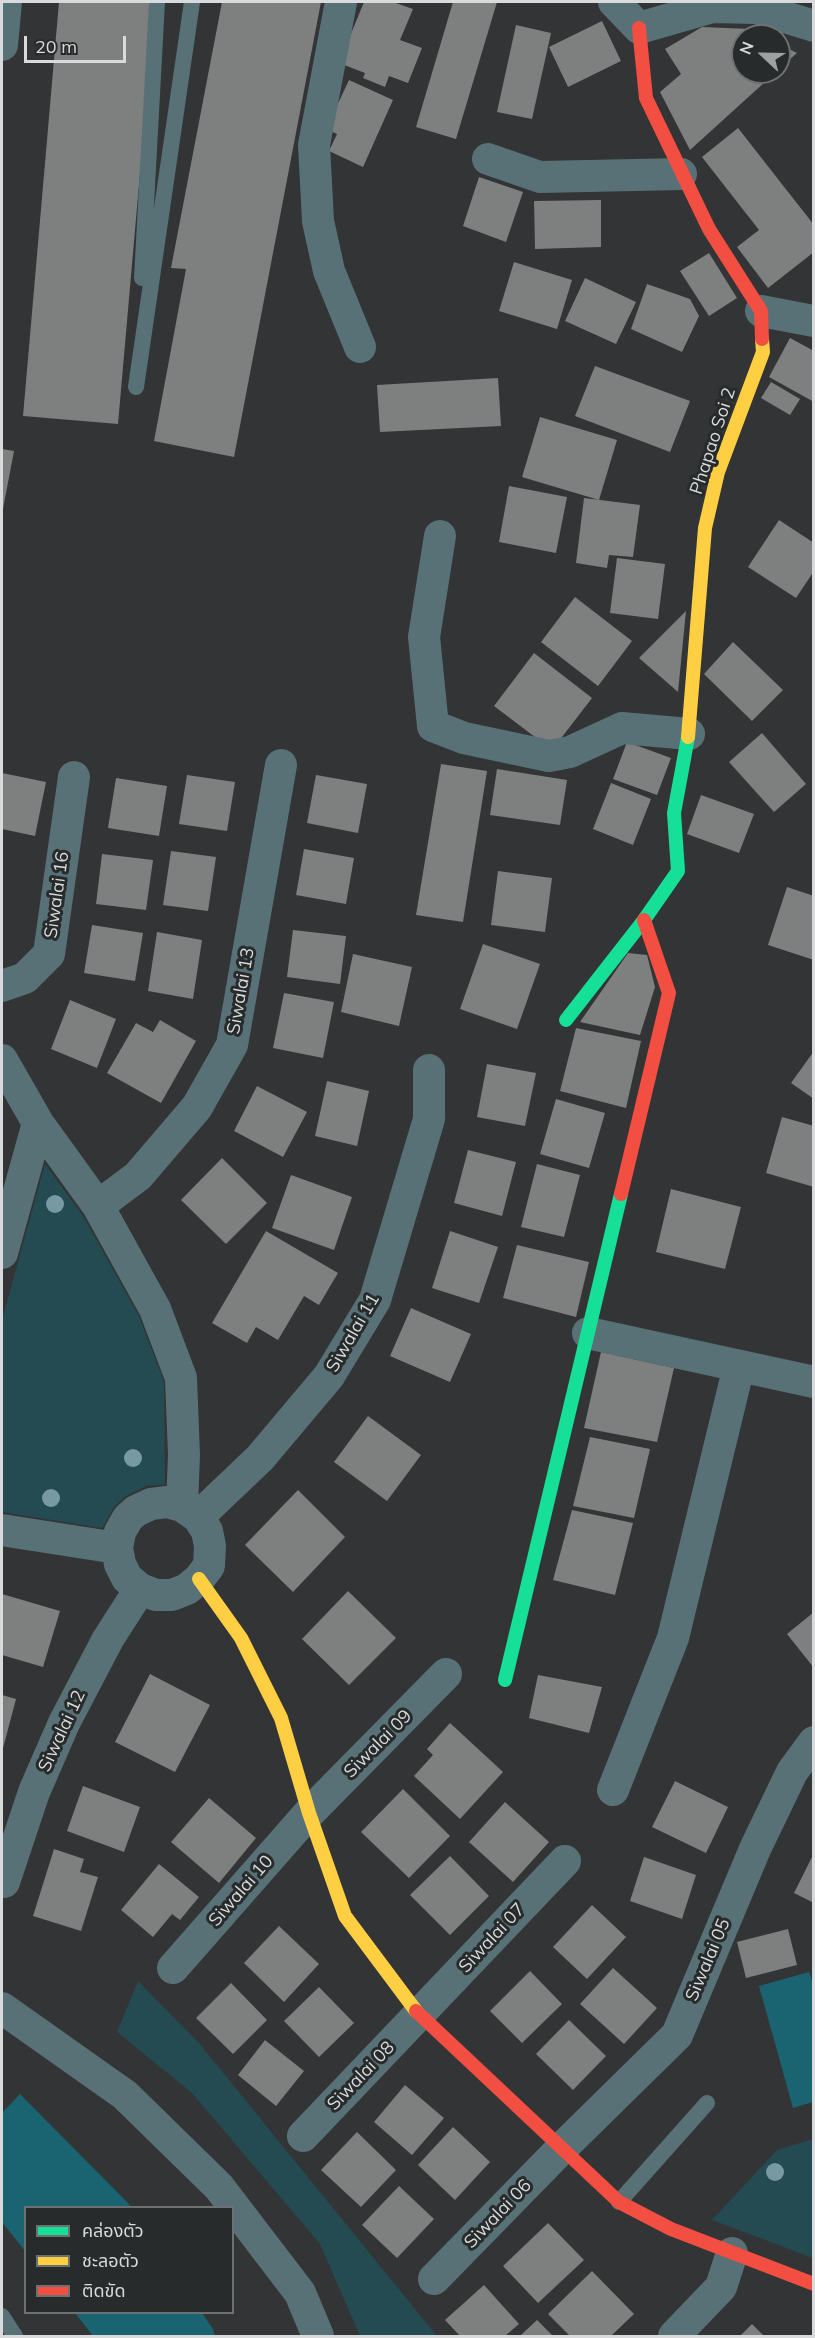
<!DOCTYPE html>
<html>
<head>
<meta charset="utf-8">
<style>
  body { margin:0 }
  #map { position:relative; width:815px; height:2338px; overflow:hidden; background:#333435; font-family:Mulish,"Noto Sans Thai",sans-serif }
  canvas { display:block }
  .frame { position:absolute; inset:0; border:3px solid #d8dadb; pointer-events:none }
  .legend { position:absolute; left:24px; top:2206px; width:210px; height:108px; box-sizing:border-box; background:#282b2c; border:2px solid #6e7172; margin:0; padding:8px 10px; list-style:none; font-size:18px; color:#d8dadb }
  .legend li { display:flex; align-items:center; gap:12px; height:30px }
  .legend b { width:30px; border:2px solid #6e7172 }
  .north { position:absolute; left:731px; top:24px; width:60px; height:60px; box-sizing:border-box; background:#282b2c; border:2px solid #6e7172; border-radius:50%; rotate:292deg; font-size:16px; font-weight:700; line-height:24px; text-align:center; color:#d8dadb }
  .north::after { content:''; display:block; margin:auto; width:21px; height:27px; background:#9ea0a1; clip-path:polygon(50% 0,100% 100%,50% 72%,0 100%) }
  .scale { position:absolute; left:24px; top:36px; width:102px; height:27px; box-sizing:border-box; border:3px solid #d8dadb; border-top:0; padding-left:8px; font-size:18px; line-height:21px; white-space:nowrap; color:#d8dadb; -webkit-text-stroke:4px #282b2c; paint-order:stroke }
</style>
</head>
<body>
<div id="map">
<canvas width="815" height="2338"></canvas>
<div class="frame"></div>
<ul class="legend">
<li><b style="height:8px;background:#16e098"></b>คล่องตัว</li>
<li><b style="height:8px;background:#ffcf43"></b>ชะลอตัว</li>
<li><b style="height:8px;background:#f24e42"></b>ติดขัด</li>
</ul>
<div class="north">N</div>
<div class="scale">20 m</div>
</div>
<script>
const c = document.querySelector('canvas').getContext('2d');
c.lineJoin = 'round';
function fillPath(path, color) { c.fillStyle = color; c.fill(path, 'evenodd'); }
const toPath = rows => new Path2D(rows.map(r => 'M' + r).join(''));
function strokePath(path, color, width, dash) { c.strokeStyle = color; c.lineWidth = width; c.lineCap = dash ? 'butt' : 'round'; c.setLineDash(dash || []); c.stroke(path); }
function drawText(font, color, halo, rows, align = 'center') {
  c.font = font + ' Mulish,sans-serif'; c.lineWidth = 6; c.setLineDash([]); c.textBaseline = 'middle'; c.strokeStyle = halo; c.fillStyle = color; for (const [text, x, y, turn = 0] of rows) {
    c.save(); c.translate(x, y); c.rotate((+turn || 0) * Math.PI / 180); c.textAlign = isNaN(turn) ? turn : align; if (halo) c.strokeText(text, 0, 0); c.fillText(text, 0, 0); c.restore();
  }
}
fillPath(toPath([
  [45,1164,83,1216,139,1316,164,1382,165,1483,168,1484,146,1486,126,1496,114,1507,102,1528,2,1512,2,1320],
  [138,1981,199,2043,437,2336,360,2336,320,2244,192,2093,117,2032],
  [813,2139,813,2258,712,2220,777,2150]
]), '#244a52');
fillPath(toPath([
  [809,1972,814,1987,813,2102,793,2108,759,1986],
  [20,2094,128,2203,131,2207,26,2208,25,2251,2,2222,2,2113],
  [75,2313,202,2313,213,2329,215,2336,93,2336]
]), '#1a6471');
fillPath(toPath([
  [59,2,155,2,118,424,23,416],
  [222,2,321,2,234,457,154,441,186,269,171,268],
  [364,2,393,2,413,9,400,40,422,48,408,83,389,76,385,87,363,78,365,73,339,63],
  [453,2,497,2,456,139,416,127],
  [602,21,621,61,568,87,549,47],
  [516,25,551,33,532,119,497,112],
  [702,27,750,29,763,36,743,36,743,72,776,72,690,150,660,92,681,74,665,49],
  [779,44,797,53,779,69],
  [349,80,393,100,363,167,329,151,337,134,326,129],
  [738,128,814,225,814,252,768,288,737,247,759,230,702,157],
  [479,177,523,192,506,242,463,226],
  [601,200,601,247,535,249,534,201],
  [709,253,737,298,709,316,680,271],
  [514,262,572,280,557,329,499,311],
  [585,278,636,302,616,344,565,321],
  [647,284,690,299,699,316,682,352,631,329],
  [790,338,814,351,814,402,769,377],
  [595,366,690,401,670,452,575,416],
  [498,378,501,426,380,432,377,385],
  [771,382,800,399,790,415,761,398],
  [540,417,617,440,599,500,522,477],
  [2,449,14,451,3,509,2,509],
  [509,486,567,497,556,553,499,542],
  [584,498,640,505,633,557,609,555,607,568,576,563],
  [779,520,814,543,814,571,796,598,748,567],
  [617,558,665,564,658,619,610,613],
  [575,597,632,641,598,686,541,642],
  [686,611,678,692,639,658],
  [733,642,783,690,752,721,704,674],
  [534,653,592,698,552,750,494,706],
  [762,733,806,784,774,812,729,762],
  [627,742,671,758,657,795,613,779],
  [441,764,487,771,463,922,416,915],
  [497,769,567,780,560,825,490,815],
  [2,773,46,782,35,836,2,829],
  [187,775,235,782,227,831,179,824],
  [316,775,367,784,358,833,307,823],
  [116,778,167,786,159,836,108,828],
  [611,783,651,799,633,845,593,829],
  [701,795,754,814,739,853,687,834],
  [304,849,354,858,346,904,296,895],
  [171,851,216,857,208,911,163,905],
  [102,854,153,860,146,910,96,904],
  [498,871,552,878,545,932,491,925],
  [787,887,814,896,814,960,768,945],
  [92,925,143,933,135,981,84,973],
  [293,930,346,936,340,984,287,977],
  [157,932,202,940,193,999,148,991],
  [483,944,540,964,517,1029,460,1009],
  [628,953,647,955,655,987,640,1035,580,1022],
  [353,954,412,967,399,1026,341,1012],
  [284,993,334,1002,323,1058,273,1048],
  [70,1000,116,1019,97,1068,51,1049],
  [160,1020,196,1041,161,1103,107,1073,136,1023,153,1032],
  [576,1028,641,1041,626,1108,560,1091],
  [814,1051,814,1099,791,1083],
  [487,1064,536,1073,525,1126,477,1117],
  [327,1081,369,1091,357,1146,315,1136],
  [257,1086,307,1112,283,1157,234,1131],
  [556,1099,605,1113,589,1168,540,1154],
  [782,1117,814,1126,814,1187,766,1173],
  [468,1150,516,1162,502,1216,454,1203],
  [222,1158,267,1203,226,1244,181,1200],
  [537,1164,580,1175,564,1237,521,1227],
  [291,1175,352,1197,334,1250,272,1228],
  [671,1189,741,1207,725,1269,656,1252],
  [266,1231,338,1273,319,1305,304,1296,278,1340,256,1327,247,1343,212,1323],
  [450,1231,498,1247,479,1303,432,1288],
  [517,1245,589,1262,576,1317,503,1298],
  [411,1308,471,1334,450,1382,390,1356],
  [601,1352,674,1368,657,1442,584,1428],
  [368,1416,421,1455,387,1501,334,1462],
  [590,1437,650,1449,634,1518,573,1506],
  [298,1490,345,1537,293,1592,245,1545],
  [572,1510,633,1523,615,1595,553,1580],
  [348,1591,396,1638,349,1685,302,1639],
  [2,1594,60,1611,43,1667,2,1655],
  [814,1612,814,1668,787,1634],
  [150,1674,210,1705,175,1772,115,1742],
  [538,1675,602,1687,589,1733,529,1718],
  [2,1695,16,1699,2,1752],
  [450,1723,503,1772,460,1819,414,1776,433,1755,427,1749],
  [675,1781,728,1807,706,1853,652,1827],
  [83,1786,140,1807,124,1852,67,1831],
  [403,1789,450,1836,409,1878,361,1832],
  [209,1798,256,1838,219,1883,171,1842],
  [505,1802,549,1842,513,1882,469,1842],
  [54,1849,84,1859,80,1872,98,1877,81,1931,33,1916],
  [814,1853,814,1903,794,1893],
  [450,1856,489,1896,450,1935,410,1895],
  [644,1857,696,1875,682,1919,630,1901],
  [159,1864,199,1897,180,1920,172,1914,153,1937,121,1910],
  [592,1905,626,1937,587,1979,553,1947],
  [279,1926,319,1964,284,2002,244,1963],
  [788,1929,797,1965,746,1978,737,1942],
  [613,1968,657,2008,624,2044,580,2004],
  [530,1971,562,2004,522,2043,490,2011],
  [231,1983,267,2020,233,2054,196,2018],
  [319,1987,354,2023,319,2057,284,2021],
  [569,2020,606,2056,573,2090,536,2054],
  [265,2040,304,2071,276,2106,238,2075],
  [405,2085,444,2118,412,2155,374,2122],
  [453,2127,490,2162,455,2200,418,2165],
  [357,2132,396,2170,361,2207,321,2170],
  [399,2186,434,2219,397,2258,362,2225],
  [548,2223,584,2260,538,2303,503,2266],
  [592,2271,634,2314,611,2336,570,2336,548,2314],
  [484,2285,519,2324,505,2336,460,2336,445,2320],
  [537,2320,553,2336,520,2336],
  [752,2324,764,2336,740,2336]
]), '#7e7f7f');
strokePath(toPath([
  [142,278,157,2],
  [136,387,192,2],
  [619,2202,707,2103],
  [2,2316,15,2336]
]), '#587176', 16);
strokePath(toPath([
  [341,2,314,145,318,221,329,271,360,347],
  [614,2,639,28,712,7,756,8,814,26],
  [2,45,6,2],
  [488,159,540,177,681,174],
  [761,311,814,321],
  [440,536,424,637,433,726,464,738,549,756,570,752,622,728,689,734],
  [2,986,25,978,49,954,74,777],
  [2,1060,38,1123,98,1206,155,1309,181,1378,184,1455,182,1506],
  [98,1206,138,1176,197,1107,232,1045,281,765],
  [2,1253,38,1123],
  [588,1333,814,1382],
  [167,1502,182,1506,198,1517,207,1531,210,1546,209,1566,199,1579,187,1589,172,1595,156,1595,140,1589,127,1578,120,1564,117,1548,120,1532,128,1518,136,1511,151,1504,167,1502],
  [198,1517,260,1458,329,1376,375,1300,429,1119,429,1070],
  [2,1530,117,1548],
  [613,1790,673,1638,739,1366],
  [4,1882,34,1792,64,1723,108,1639,140,1589],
  [173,1968,309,1813,446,1674],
  [2,2008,125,2095,219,2187,300,2293,318,2336],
  [303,2136,565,1861],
  [434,2279,561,2149,677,2035,755,1849,792,1772,814,1742],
  [674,2336,721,2287,732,2253]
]), '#587176', 32);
strokePath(toPath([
  [566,1020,644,920,678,871,674,813,688,737],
  [505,1680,621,1194]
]), '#16e098', 14);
strokePath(toPath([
  [688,737,705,528,718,472,763,352,762,339],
  [199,1579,241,1638,281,1718,309,1813,345,1916,416,2011]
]), '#ffcf43', 14);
strokePath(toPath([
  [639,28,646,98,709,229,761,311,762,339],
  [621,1194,669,993,644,920],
  [416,2011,619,2202,671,2229,814,2284]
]), '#f24e42', 14);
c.fillStyle = '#7799a0';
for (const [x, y] of [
  [55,1204],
  [133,1458],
  [51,1498],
  [775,2172]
]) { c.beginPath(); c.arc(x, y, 9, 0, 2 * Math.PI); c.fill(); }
drawText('18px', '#d8dadb', '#282b2c', [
  ["Phapao Soi 2",713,441,-72],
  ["Siwalai 16",57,895,-82],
  ["Siwalai 13",241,991,-80],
  ["Siwalai 11",353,1333,-60],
  ["Siwalai 12",62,1731,-65],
  ["Siwalai 09",378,1744,-45],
  ["Siwalai 10",241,1891,-49],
  ["Siwalai 07",492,1938,-47],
  ["Siwalai 05",708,1960,-67],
  ["Siwalai 08",361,2076,-46],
  ["Siwalai 06",498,2214,-46]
]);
</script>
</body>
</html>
